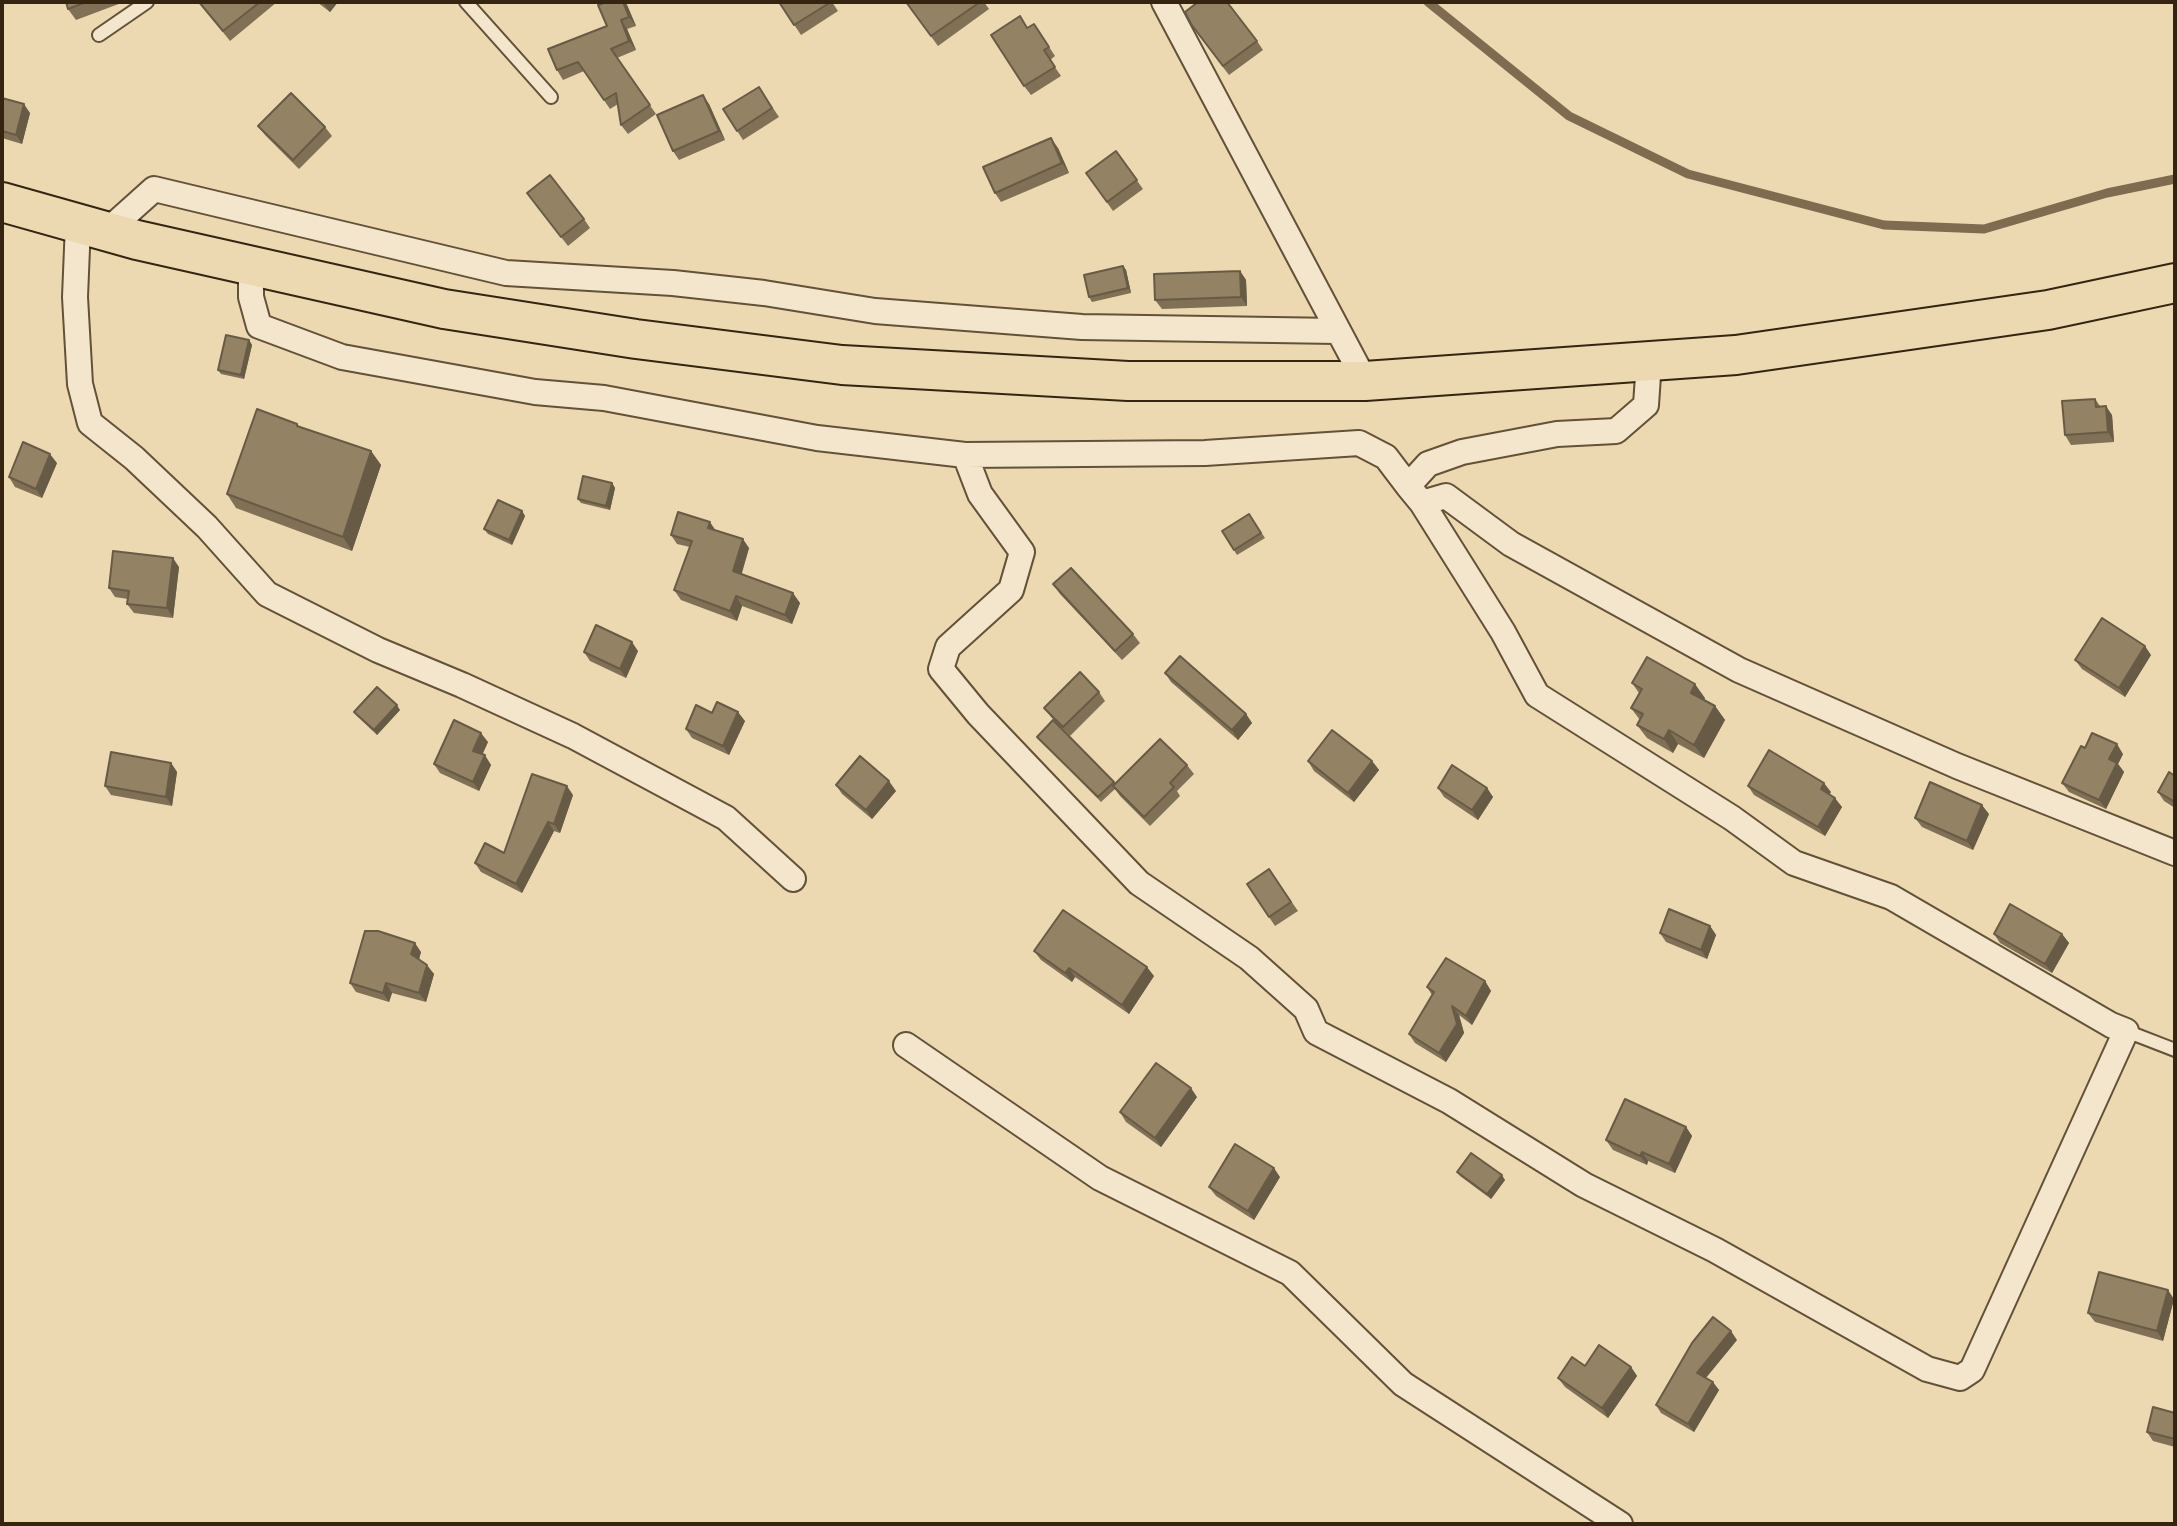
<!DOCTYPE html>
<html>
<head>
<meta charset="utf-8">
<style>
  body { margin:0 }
  #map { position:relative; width:2177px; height:1526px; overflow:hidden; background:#ecd8b1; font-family:"Libre Caslon Text",serif }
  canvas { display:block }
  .frame { position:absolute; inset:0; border:4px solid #352410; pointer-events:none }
</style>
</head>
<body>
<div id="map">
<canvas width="2177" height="1526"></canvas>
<div class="frame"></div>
</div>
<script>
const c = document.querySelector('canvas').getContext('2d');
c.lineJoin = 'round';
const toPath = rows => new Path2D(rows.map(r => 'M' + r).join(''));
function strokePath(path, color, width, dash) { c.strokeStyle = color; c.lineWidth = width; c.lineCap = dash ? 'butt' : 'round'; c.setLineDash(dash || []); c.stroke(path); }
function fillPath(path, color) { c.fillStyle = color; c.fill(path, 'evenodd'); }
strokePath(toPath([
  [1428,2,1569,116,1688,174,1884,225,1984,229,2107,193,2175,179]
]), '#7e6b50', 9);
const lane = toPath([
  [466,2,551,97],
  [99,35,147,2],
  [2126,1031,2175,1050]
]);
const street = toPath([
  [1164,2,1365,381],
  [78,224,75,297,80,384,90,423,134,458,207,527,267,594,378,650,462,685,573,736,726,818,793,879],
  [106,232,154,189,506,273,673,283,764,293,875,311,1082,327,1337,331],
  [251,266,251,297,259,326,342,357,535,392,604,398,817,438,965,455,1205,453,1359,443,1386,457,1408,486],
  [965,455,980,494,1022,552,1011,590,948,647,941,669,978,714,1139,883,1249,958,1306,1009,1316,1032,1449,1101,1584,1185,1715,1250,1927,1369,1960,1378,1972,1370,2126,1031,2111,1025,1891,897,1794,863,1732,818,1537,695,1503,632,1422,503,1408,486,1428,464,1462,452,1557,434,1616,431,1646,405,1649,361],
  [1422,503,1446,496,1511,544,1739,670,1957,766,2175,853],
  [906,1045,1100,1178,1290,1273,1403,1384,1620,1524]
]);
const primary = toPath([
  [2,202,137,240,444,309,636,339,842,365,1128,381,1365,381,1736,355,2048,310,2175,283]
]);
strokePath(lane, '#635138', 16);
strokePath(street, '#635138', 28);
strokePath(primary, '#352410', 42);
strokePath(lane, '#f3e6cc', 12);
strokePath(street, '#f3e6cc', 24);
strokePath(primary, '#ecd8b1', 38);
fillPath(toPath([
  [66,2,124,2,76,20,68,9],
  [199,2,277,2,230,41],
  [317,2,338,2,330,12],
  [607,2,625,2,627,5,636,26,627,29,636,50,617,58,656,114,628,134,621,125,618,104,610,109,584,71,563,80,557,70,607,26],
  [779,2,832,2,838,11,801,35],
  [906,2,984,2,989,9,938,46],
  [1034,24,1055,56,1050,60,1061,76,1031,95,1024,86,1028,28],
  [1197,33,1257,41,1263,50,1229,75],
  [759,87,779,117,743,140,723,109],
  [2,98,30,113,22,144,2,138],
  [709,104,725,140,679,160,673,151],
  [258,126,325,127,332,136,299,169,265,135],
  [1058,148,1069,173,1001,202,995,193],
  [1116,151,1143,189,1113,211,1086,173],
  [527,193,584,219,590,228,568,246],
  [1123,266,1126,270,1131,293,1092,302,1089,297],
  [1240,271,1246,280,1247,306,1162,309,1155,300],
  [249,340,252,345,244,379,221,374,218,370],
  [2095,399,2100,406,2112,415,2114,442,2071,445,2065,435],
  [297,424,300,427,371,451,381,465,352,551,236,508,227,494],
  [57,463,42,498,15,487,9,477],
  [612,483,615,488,610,510,581,503,578,499],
  [522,511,525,516,512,545,488,534,484,529],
  [1249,514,1265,538,1237,555,1222,531],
  [716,531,749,548,741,574,800,603,792,624,742,606,737,621,681,600,674,590,690,547,677,544,671,535],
  [179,567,173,618,134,613,127,604,128,599,115,597,109,588],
  [1053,584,1133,634,1140,643,1122,660,1060,594],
  [638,651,626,678,590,661,584,652],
  [2151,655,2125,697,2082,669,2075,660],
  [1165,673,1246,714,1252,723,1238,740,1171,682],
  [1632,683,1705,698,1704,700,1715,706,1725,720,1704,758,1678,744,1673,753,1647,738,1637,725,1640,720,1631,708,1639,693],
  [1099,692,1105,701,1070,736,1051,717,1044,708],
  [400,710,377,735,357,716,354,712],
  [712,713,745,721,729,755,692,738,686,729],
  [1037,737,1114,782,1116,784,1187,765,1194,774,1177,791,1180,796,1150,826,1120,796,1115,789,1101,802,1041,741],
  [488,742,482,754,491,765,479,791,440,773,434,764],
  [2085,748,2123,754,2118,764,2124,772,2106,809,2069,792,2062,783],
  [1308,761,1372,761,1379,770,1354,802,1314,771],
  [171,763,177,772,172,806,111,795,105,786],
  [2175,776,2175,808,2164,801,2158,792],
  [836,785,896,791,872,819,842,794],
  [1748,786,1831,792,1829,794,1842,807,1825,836,1754,795],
  [1438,788,1487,788,1493,797,1478,820,1444,797],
  [573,795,560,833,554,831,522,893,481,872,475,863,504,853],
  [1989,814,1973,850,1922,827,1915,818],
  [1269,869,1298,911,1275,926,1247,884],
  [1710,926,1716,935,1707,959,1666,942,1660,933],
  [1994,934,2062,934,2069,943,2052,973,2000,943],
  [1034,951,1154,976,1129,1014,1075,977,1072,982,1041,960],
  [421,952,419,959,434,974,426,1002,392,993,389,1002,356,992,350,983],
  [1485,981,1491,991,1472,1025,1459,1015,1464,1033,1446,1062,1415,1043,1409,1034,1432,995,1427,987],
  [1197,1097,1161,1147,1126,1122,1120,1112],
  [1686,1127,1692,1136,1675,1173,1648,1161,1647,1165,1613,1150,1606,1140],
  [1457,1172,1505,1180,1491,1199,1460,1176],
  [1280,1177,1254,1220,1216,1196,1209,1187],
  [2174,1299,2163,1341,2095,1322,2088,1313],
  [1737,1340,1706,1378,1719,1390,1694,1432,1661,1413,1656,1405],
  [1585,1366,1631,1367,1637,1376,1608,1418,1565,1387,1558,1378],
  [2175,1413,2175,1447,2153,1441,2147,1432]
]), '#7f7056');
fillPath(toPath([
  [324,2,338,2,330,12,323,3],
  [623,2,625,2,627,5,636,26,629,17],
  [621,20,627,29,636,50,629,41],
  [703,95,709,104,725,140,719,131],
  [24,104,30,113,22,144,16,135],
  [1051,138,1058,148,1069,173,1062,163],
  [1123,266,1126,270,1131,293,1128,288],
  [1240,271,1246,280,1247,306,1241,297],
  [249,340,252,345,244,379,241,375],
  [2106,406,2112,415,2114,442,2108,432],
  [371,451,381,465,352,551,343,537],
  [50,454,57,463,42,498,36,489],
  [612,483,615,488,610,510,606,506],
  [522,511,525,516,512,545,509,540],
  [710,522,716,531,708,528],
  [743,539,749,548,740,580,733,571],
  [173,558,179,567,173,618,167,608],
  [793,593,800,603,792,624,785,615],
  [736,596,742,606,737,621,730,611],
  [632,642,638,651,626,678,620,669],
  [2145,646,2151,655,2125,697,2119,688],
  [1695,684,1705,698,1701,706,1691,693],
  [397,705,400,710,377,735,374,730],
  [1715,706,1725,720,1704,758,1694,745],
  [738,712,745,721,729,755,723,746],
  [1246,714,1252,723,1238,740,1232,730],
  [1669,730,1678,744,1673,753,1664,739],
  [481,733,488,742,480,760,473,751],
  [2117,744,2123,754,2118,764,2124,772,2106,809,2099,800,2109,759],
  [485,755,491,765,479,791,473,782],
  [1372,761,1379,770,1354,802,1348,793],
  [171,763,177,772,172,806,166,797],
  [889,781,896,791,872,819,866,810],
  [1824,783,1831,792,1827,798,1821,789],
  [567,786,573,795,560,833,554,824],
  [1487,788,1493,797,1478,820,1472,810],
  [1835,798,1842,807,1825,836,1818,827],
  [1982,805,1989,814,1973,850,1967,841],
  [548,822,554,831,522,893,516,884],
  [1710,926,1716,935,1707,959,1701,950],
  [2062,934,2069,943,2052,973,2045,964],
  [415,943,421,952,418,963,411,954],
  [427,965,434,974,426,1002,419,993],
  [1147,967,1154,976,1129,1014,1122,1005],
  [1069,968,1075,977,1072,982,1065,973],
  [1485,981,1491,991,1472,1025,1466,1016],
  [386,983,392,993,389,1002,383,993],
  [1452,1006,1459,1015,1464,1033,1446,1062,1439,1053],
  [1191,1088,1197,1097,1161,1147,1155,1138],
  [1686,1127,1692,1136,1675,1173,1669,1164],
  [1642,1152,1648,1161,1647,1165,1640,1156],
  [1274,1168,1280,1177,1254,1220,1248,1211],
  [1502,1175,1505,1180,1491,1199,1487,1194],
  [2168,1290,2174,1299,2163,1341,2157,1331],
  [1731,1331,1737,1340,1703,1381,1697,1373],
  [1631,1367,1637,1376,1608,1418,1602,1408],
  [1713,1382,1719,1390,1694,1432,1688,1424]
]), '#685b46');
const building = toPath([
  [66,2,86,2,68,9,66,2],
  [199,2,260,2,223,31,199,2],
  [607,2,623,2,629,17,621,20,629,41,611,49,650,105,621,125,616,93,604,100,578,62,557,70,548,49,607,26,598,5,607,2],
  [779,2,831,2,794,25,779,2],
  [906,2,980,2,931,36,906,2],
  [1198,2,1227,2,1257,41,1223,66,1191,24,1185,12,1198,2],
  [1020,16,1027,28,1034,24,1049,47,1044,50,1055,67,1024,86,991,35,1020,16],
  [759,87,772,108,737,131,723,109,759,87],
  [291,93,325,127,293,160,258,126,291,93],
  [703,95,719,131,673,151,657,115,703,95],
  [2,98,24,104,16,135,2,131,2,98],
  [1051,138,1062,163,995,193,983,167,1051,138],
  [1116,151,1137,180,1107,202,1086,173,1116,151],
  [550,175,584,219,561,237,527,193,550,175],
  [1123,266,1128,288,1089,297,1084,275,1123,266],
  [1240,271,1241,297,1155,300,1154,274,1240,271],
  [226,335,249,340,241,375,218,370,226,335],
  [2095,399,2096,407,2106,406,2108,432,2065,435,2062,401,2095,399],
  [257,409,297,424,297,426,371,451,343,537,227,494,257,409],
  [23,442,50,454,36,489,9,477,23,442],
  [583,476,612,483,606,506,578,499,583,476],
  [498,500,522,511,509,540,484,529,498,500],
  [678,512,710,522,708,528,743,539,733,571,793,593,785,615,736,596,730,611,674,590,692,541,671,535,678,512],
  [1249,514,1261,533,1234,550,1222,531,1249,514],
  [113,551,173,558,167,608,127,604,129,591,109,588,113,551],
  [1071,568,1133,634,1115,651,1053,584,1071,568],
  [2102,618,2145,646,2119,688,2075,660,2102,618],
  [596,625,632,642,620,669,584,652,596,625],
  [1180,656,1246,714,1232,730,1165,673,1180,656],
  [1647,657,1695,684,1691,693,1715,706,1694,745,1669,730,1664,739,1637,725,1643,714,1631,708,1642,689,1632,683,1647,657],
  [1080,672,1099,692,1063,727,1044,708,1080,672],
  [377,687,397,705,374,730,354,712,377,687],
  [717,702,738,712,723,746,686,729,696,705,712,713,717,702],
  [454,720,481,733,473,751,485,755,473,782,434,764,454,720],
  [1053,720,1114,782,1098,797,1037,737,1053,720],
  [1332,730,1372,761,1348,793,1308,761,1332,730],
  [2092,733,2117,744,2109,759,2117,763,2099,800,2062,783,2081,746,2085,748,2092,733],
  [1160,739,1187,765,1170,783,1174,787,1144,817,1113,786,1160,739],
  [1769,750,1824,783,1821,789,1835,798,1818,827,1748,786,1769,750],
  [111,752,171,763,166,797,105,786,111,752],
  [860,756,889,781,866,810,836,785,860,756],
  [1452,765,1487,788,1472,810,1438,788,1452,765],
  [2169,772,2175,776,2175,802,2158,792,2169,772],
  [532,774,567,786,554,824,548,822,516,884,475,863,485,843,504,853,532,774],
  [1930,782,1982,805,1967,841,1915,818,1930,782],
  [1269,869,1291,902,1269,917,1247,884,1269,869],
  [2010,904,2062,934,2045,964,1994,934,2010,904],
  [1669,909,1710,926,1701,950,1660,933,1669,909],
  [1063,910,1147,967,1122,1005,1069,968,1065,973,1034,951,1063,910],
  [365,931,378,931,415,943,411,954,427,965,419,993,386,983,383,993,350,983,365,931],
  [1446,958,1485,981,1466,1016,1452,1006,1457,1024,1439,1053,1409,1034,1434,992,1427,987,1446,958],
  [1156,1063,1191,1088,1155,1138,1120,1112,1156,1063],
  [1625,1099,1686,1127,1669,1164,1642,1152,1640,1156,1606,1140,1625,1099],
  [1235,1144,1274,1168,1248,1211,1209,1187,1235,1144],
  [1471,1153,1502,1175,1487,1194,1457,1172,1471,1153],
  [2099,1272,2168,1290,2157,1331,2088,1313,2099,1272],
  [1713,1317,1731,1331,1697,1373,1713,1382,1688,1424,1656,1405,1692,1343,1713,1317],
  [1599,1345,1631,1367,1602,1408,1558,1378,1572,1357,1585,1366,1599,1345],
  [2153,1407,2175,1413,2175,1439,2147,1432,2153,1407]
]);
fillPath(building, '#948264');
strokePath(building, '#685b46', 2);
</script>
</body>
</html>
